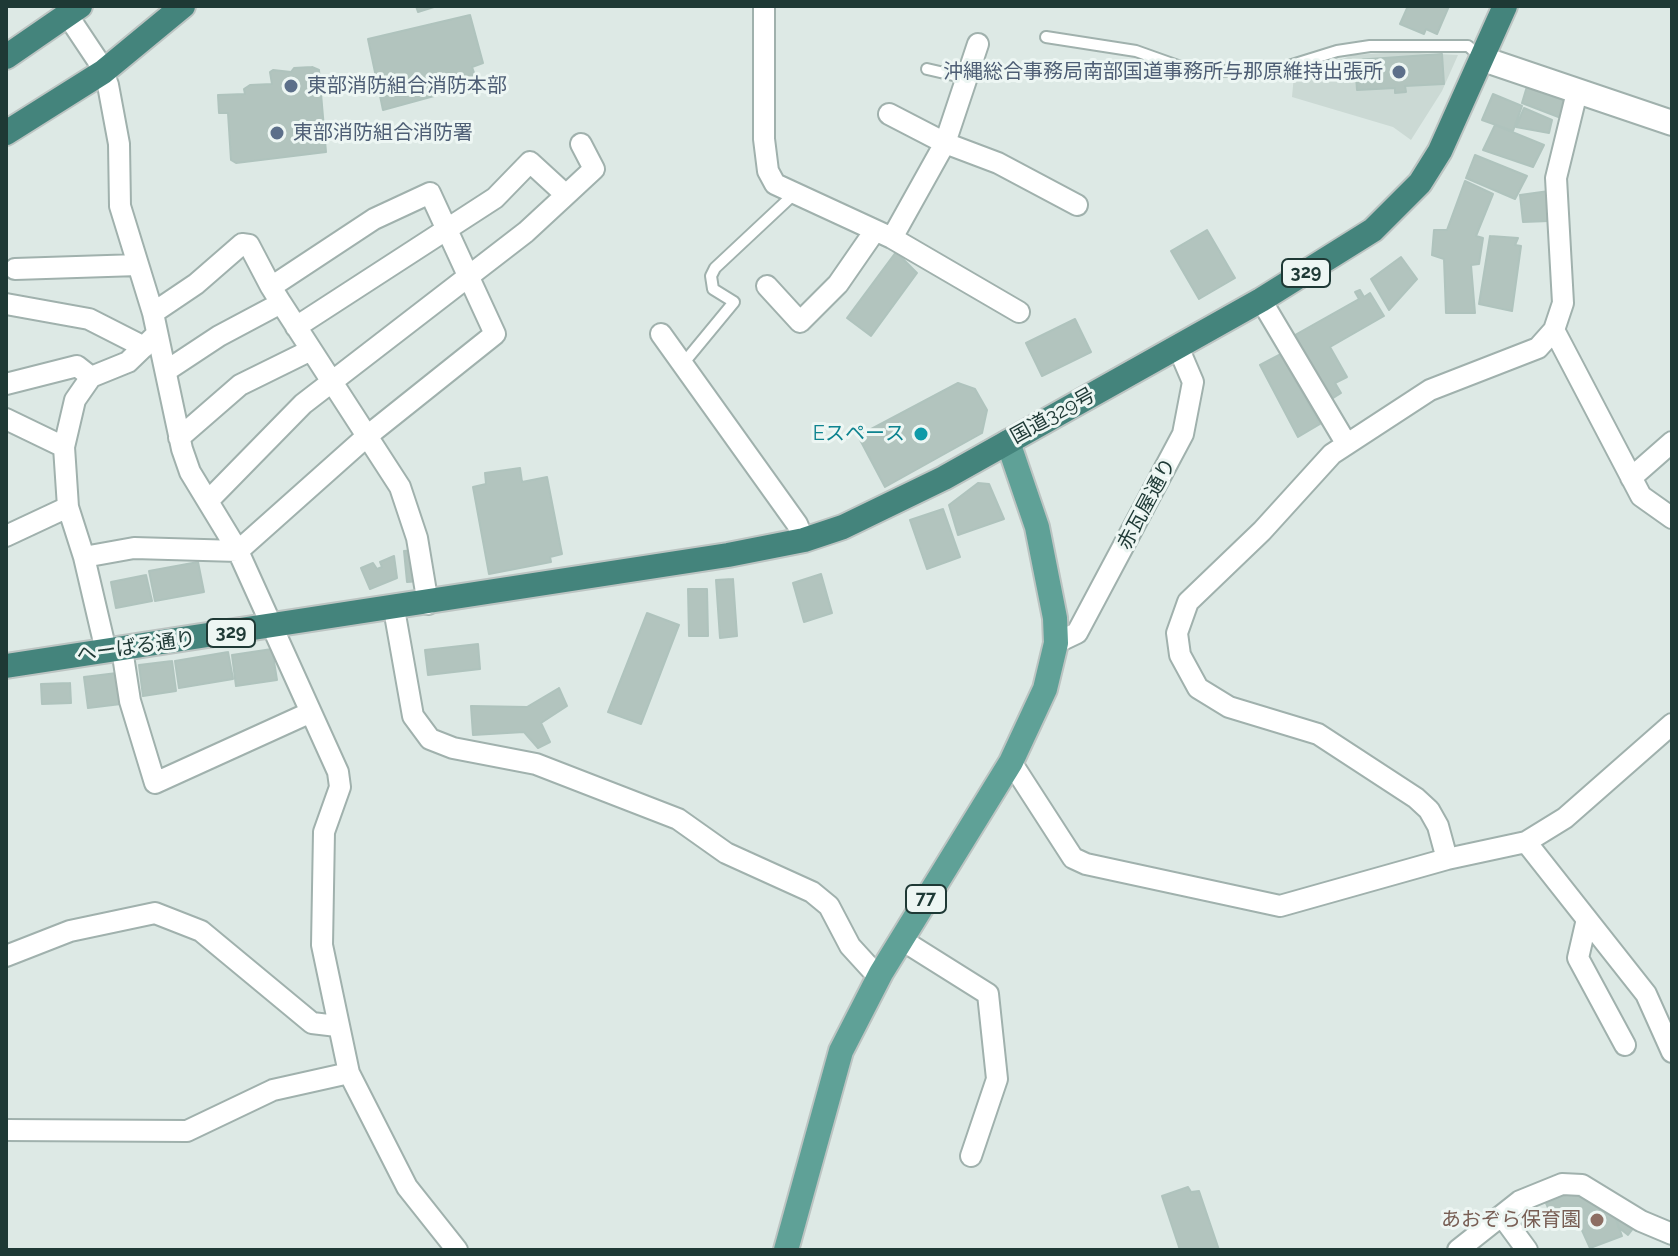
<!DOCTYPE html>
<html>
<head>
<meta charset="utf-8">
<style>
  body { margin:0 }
  #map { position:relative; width:1678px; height:1256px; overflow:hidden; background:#dde9e5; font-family:Raleway,sans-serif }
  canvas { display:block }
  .frame { position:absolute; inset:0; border:8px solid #1e3935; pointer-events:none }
</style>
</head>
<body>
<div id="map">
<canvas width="1678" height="1256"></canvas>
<div class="frame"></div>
</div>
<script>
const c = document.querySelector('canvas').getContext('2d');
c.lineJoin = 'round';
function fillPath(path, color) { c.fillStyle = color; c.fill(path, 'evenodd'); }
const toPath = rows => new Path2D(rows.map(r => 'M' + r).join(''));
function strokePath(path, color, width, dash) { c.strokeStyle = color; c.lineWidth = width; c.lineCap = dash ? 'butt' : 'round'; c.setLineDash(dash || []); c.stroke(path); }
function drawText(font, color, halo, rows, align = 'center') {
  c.font = font + ' Raleway,"Noto Sans JP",sans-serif'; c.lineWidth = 6; c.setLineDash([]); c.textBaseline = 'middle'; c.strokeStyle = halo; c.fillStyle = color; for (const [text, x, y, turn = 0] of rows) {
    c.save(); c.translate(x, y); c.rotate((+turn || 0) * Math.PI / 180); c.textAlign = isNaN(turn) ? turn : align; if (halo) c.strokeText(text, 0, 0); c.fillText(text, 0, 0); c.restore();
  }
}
fillPath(toPath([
  [1399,52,1458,55,1442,91,1411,140,1393,127,1292,97,1294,75,1354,55]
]), '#cbd9d4');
const building = toPath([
  [416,6,437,6,418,12,416,6],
  [1408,6,1449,6,1437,34,1426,29,1424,34,1400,24,1408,6],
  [470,15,483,63,472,67,478,84,383,110,368,39,470,15],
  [1442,54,1444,84,1405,86,1406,92,1395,93,1395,88,1357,90,1355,60,1442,54],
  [312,67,319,70,326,152,236,163,231,160,228,113,219,113,218,95,245,94,244,89,250,85,272,84,270,72,273,70,291,72,294,68,312,67],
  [1528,83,1566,97,1561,118,1522,103,1528,83],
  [1493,94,1522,106,1513,131,1482,120,1493,94],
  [1524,108,1552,120,1549,133,1516,127,1524,108],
  [1495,125,1544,145,1533,167,1483,150,1495,125],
  [1475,155,1527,176,1515,199,1466,178,1475,155],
  [1465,181,1493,194,1476,236,1483,238,1479,264,1471,265,1475,313,1446,313,1444,259,1432,255,1434,230,1447,230,1465,181],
  [1549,191,1549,221,1523,222,1520,195,1549,191],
  [1207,230,1235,278,1199,299,1171,251,1207,230],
  [1490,236,1518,238,1515,245,1521,246,1512,311,1479,304,1490,236],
  [896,252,917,273,871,336,847,318,896,252],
  [1401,257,1417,279,1389,310,1371,279,1401,257],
  [1360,290,1364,297,1370,293,1384,316,1330,347,1347,377,1335,383,1341,393,1330,400,1295,335,1359,299,1355,292,1360,290],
  [1075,319,1091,352,1042,376,1026,343,1075,319],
  [1281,354,1320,424,1298,437,1260,365,1281,354],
  [958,383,975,389,987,410,982,433,885,487,858,436,958,383],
  [520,468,522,482,547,477,562,554,550,557,551,562,489,574,473,487,486,484,485,473,520,468],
  [978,483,989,484,1004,519,958,535,949,505,978,483],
  [943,509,960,557,927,569,910,520,943,509],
  [416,550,420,581,407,582,404,551,416,550],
  [394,556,397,578,370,589,361,568,373,563,377,569,382,567,380,562,394,556],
  [198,562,204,592,155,601,149,571,198,562],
  [821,574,832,613,804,622,793,583,821,574],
  [146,575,152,601,116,608,111,582,146,575],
  [733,579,737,636,720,638,716,580,733,579],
  [688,589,707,589,708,636,689,636,688,589],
  [647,613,679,625,641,724,608,712,647,613],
  [478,644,480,669,428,675,425,650,478,644],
  [272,649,277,680,236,686,232,655,272,649],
  [228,652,233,679,179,688,175,661,228,652],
  [172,661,176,691,143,696,139,665,172,661],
  [117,673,121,704,88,708,84,677,117,673],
  [70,683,71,703,42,704,41,684,70,683],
  [559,688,567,706,541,723,550,742,538,748,524,732,473,735,471,706,527,707,559,688],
  [1188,1187,1191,1192,1199,1191,1219,1250,1180,1250,1162,1196,1188,1187],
  [1576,1191,1613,1211,1622,1236,1590,1248,1576,1217,1555,1224,1546,1203,1576,1191],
  [1617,1217,1635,1226,1628,1235,1618,1227,1617,1217]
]);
fillPath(building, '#b2c4be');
strokePath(building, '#afc3bd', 2);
const service = toPath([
  [1046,37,1136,51,1195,72,1279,69,1337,51,1370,46,1468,46,1482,58],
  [927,69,966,78],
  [682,365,734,302,713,289,711,276,715,268,793,195]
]);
const minor = toPath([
  [764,6,764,139,768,171,775,184,892,238,1019,312],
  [68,16,100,64,108,85,119,144,120,206,153,313,182,449,190,472,238,551,338,772,340,787,324,832,322,945,349,1073,407,1187,457,1250],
  [889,114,945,143,978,44],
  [566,195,594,169,581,144],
  [892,238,945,143,998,163,1077,205],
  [15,269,138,265],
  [767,286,800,322,838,284,874,232],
  [1261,300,1346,443],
  [6,304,89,319,144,347],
  [153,313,196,284,242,244,249,245,271,287],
  [1554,330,1641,496,1672,518],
  [661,334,797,524,804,540],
  [166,371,219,336,281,303,400,487,417,538,428,604],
  [6,384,77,366,91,377],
  [6,419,64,447],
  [179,438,240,385,309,351],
  [1631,478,1672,442],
  [208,501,303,404,526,232,566,195,530,162,495,198,296,327],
  [6,536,68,507],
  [84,557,134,548,238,551,366,437,495,334,430,193,374,219,271,287,281,303],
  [394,609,413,716,430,739,453,748,536,764,678,819,726,853,812,892,829,906,850,946,871,969,881,973],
  [1056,643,1077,633,1183,434,1193,382,1178,347],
  [122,649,130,701,155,783,309,713],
  [106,651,84,557,68,507,64,447,75,400,91,377,128,362,157,334],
  [1011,762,1073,858,1086,864,1280,906,1447,859,1526,842,1565,818,1672,724],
  [1526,842,1646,994,1672,1052],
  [1447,859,1438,826,1429,810,1416,798,1318,734,1229,707,1198,688,1180,655,1177,633,1188,602,1262,531,1332,454,1430,390,1538,348,1554,330,1563,303,1556,178,1577,92],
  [1587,919,1578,958,1625,1045],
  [902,940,988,994,997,1079,971,1156],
  [6,956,70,931,155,913,201,931,312,1023,337,1026],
  [6,1130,187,1131,273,1090,349,1073],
  [1502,1216,1527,1250],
  [1458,1250,1520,1201,1562,1184,1582,1185,1641,1221,1672,1234]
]);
const tertiary = toPath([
  [1483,59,1672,123]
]);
const primary = toPath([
  [786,1250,841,1051,881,973,1011,762,1045,689,1056,643,1055,618,1037,527,1008,442]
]);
const trunk = toPath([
  [6,57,80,6],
  [6,133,103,72,183,6],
  [6,666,728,555,804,540,843,527,944,478,1261,300,1373,230,1420,183,1440,151,1505,6]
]);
strokePath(service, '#a0b1ad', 14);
strokePath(minor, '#a0b1ad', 24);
strokePath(tertiary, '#a0b1ad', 28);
strokePath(primary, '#bcc4c2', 28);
strokePath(trunk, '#bcc4c2', 28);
strokePath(service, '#fff', 10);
strokePath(minor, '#fff', 20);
strokePath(tertiary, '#fff', 24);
strokePath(primary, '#5fa197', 24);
strokePath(trunk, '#44847c', 24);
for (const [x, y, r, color] of [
  [1399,72,8,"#5c6f8a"],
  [291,86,8,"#5c6f8a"],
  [277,133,8,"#5c6f8a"],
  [921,434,8,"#0f9aa8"],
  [1597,1220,8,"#8d6e63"]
]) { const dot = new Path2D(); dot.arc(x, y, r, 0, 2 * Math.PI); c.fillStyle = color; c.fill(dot); strokePath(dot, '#edf6f3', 3); }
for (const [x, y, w] of [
  [1306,273,48],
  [231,633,48],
  [926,899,40]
]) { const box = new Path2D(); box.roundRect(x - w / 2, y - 14, w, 28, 6); c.fillStyle = '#edf6f3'; c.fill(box); strokePath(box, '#1e3935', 2); }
drawText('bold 18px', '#1e3935', null, [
  ["329",1306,273],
  ["329",231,633],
  ["77",926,899]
]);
drawText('20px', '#4e5e75', '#edf6f3', [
  ["沖縄総合事務局南部国道事務所与那原維持出張所",1383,72,"right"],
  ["東部消防組合消防本部",307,86],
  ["東部消防組合消防署",293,133]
], 'left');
drawText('20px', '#1e3935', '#edf6f3', [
  ["国道329号",1053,416,-29],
  ["赤瓦屋通り",1147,504,-62],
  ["へーばる通り",136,647,-8]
]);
drawText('20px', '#0d838f', '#edf6f3', [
  ["Eスペース",905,434]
], 'right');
drawText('20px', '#785e54', '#edf6f3', [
  ["あおぞら保育園",1581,1220]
], 'right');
</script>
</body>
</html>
